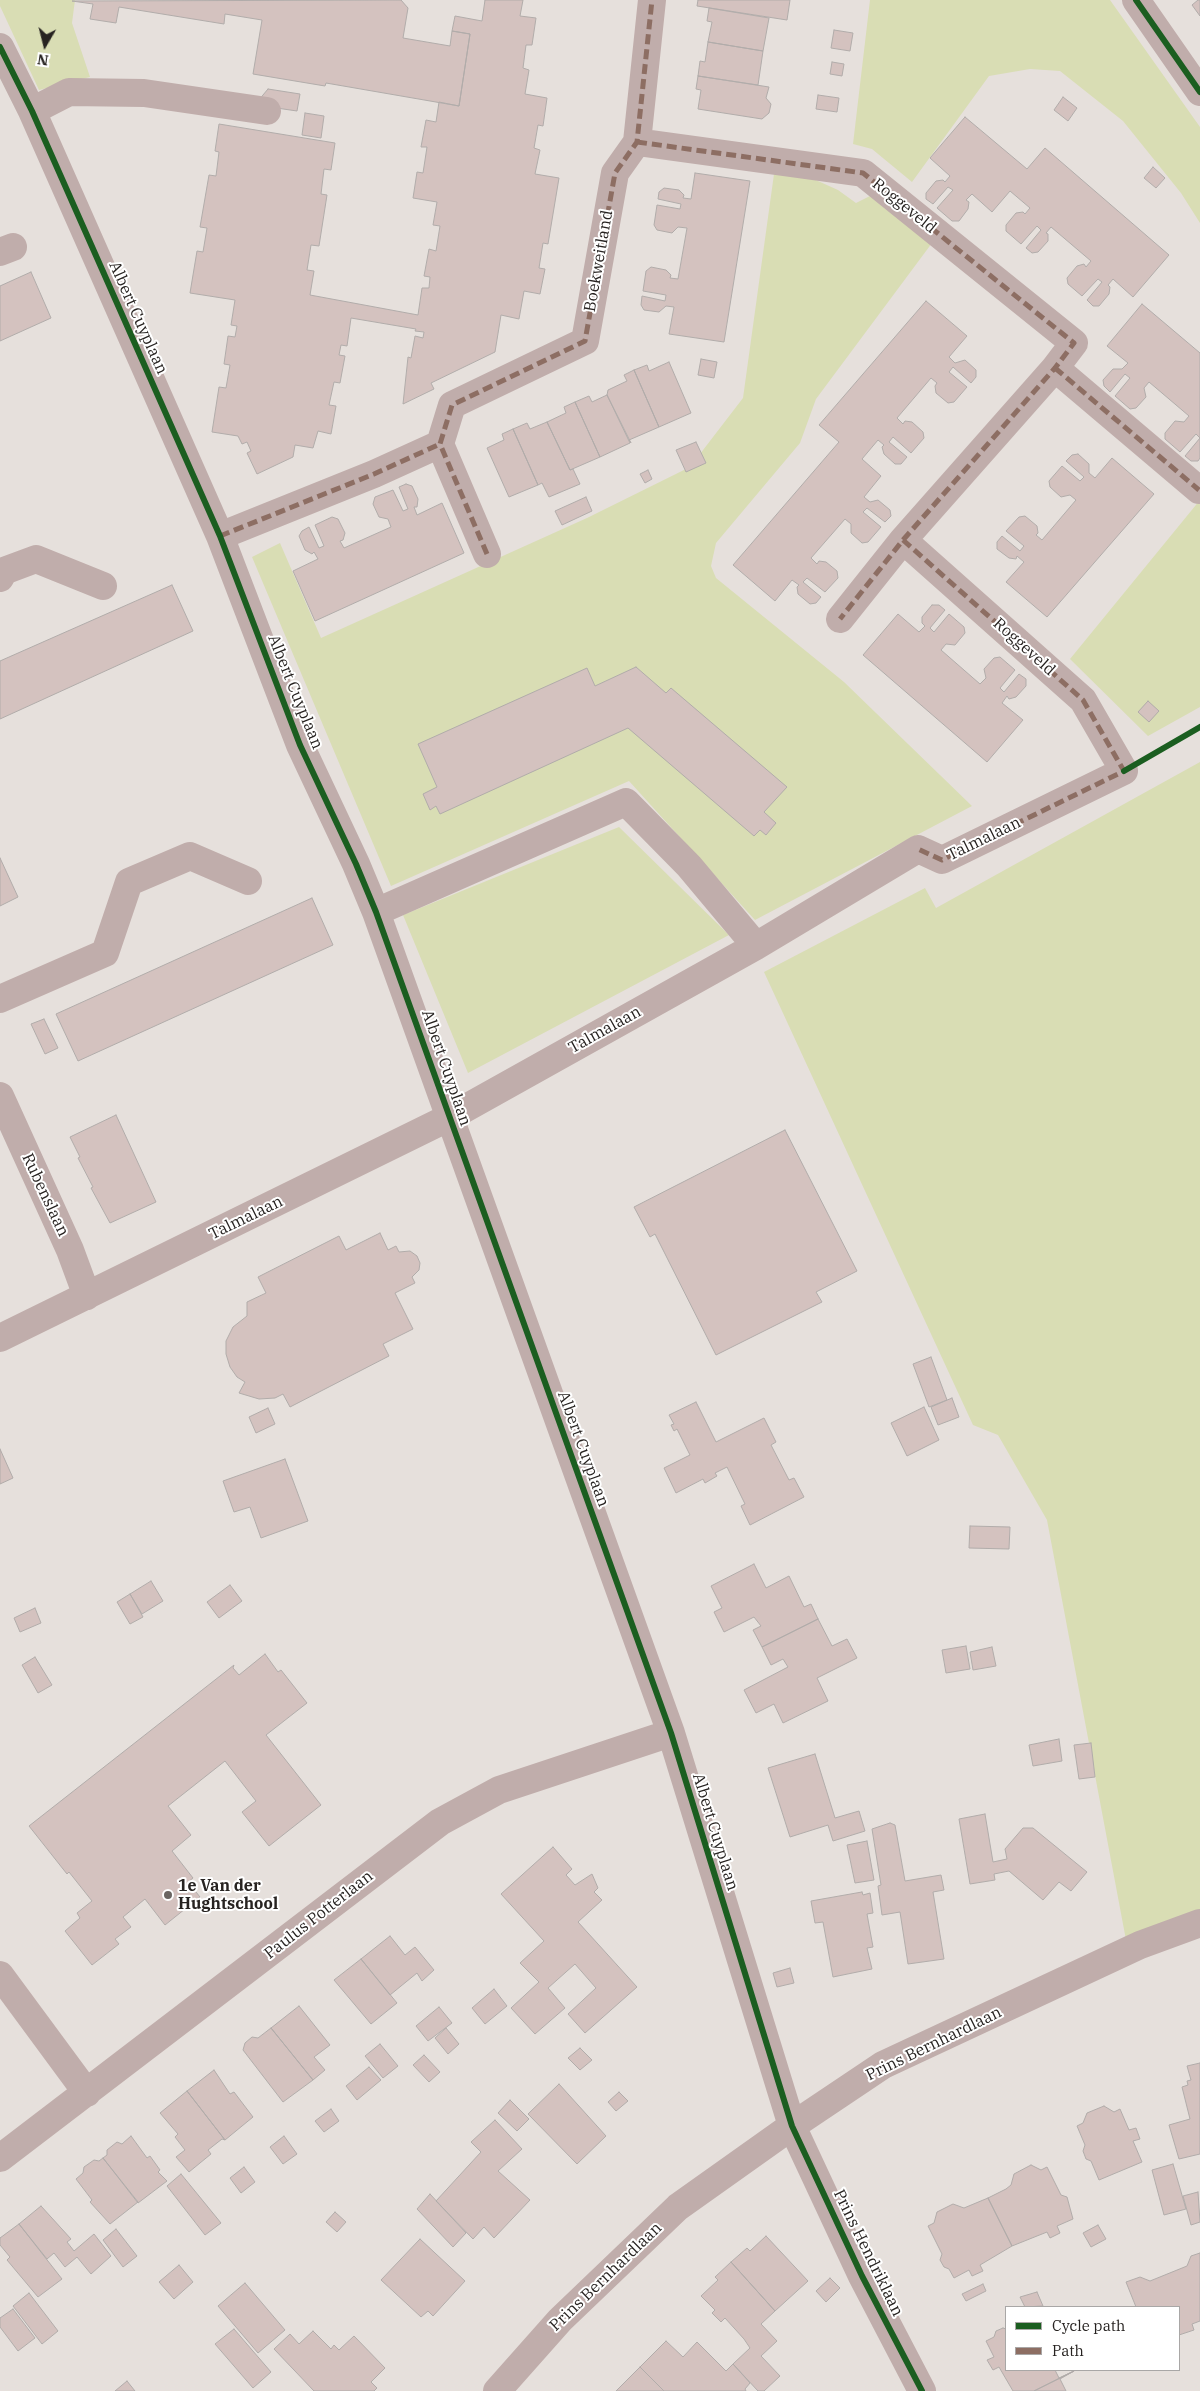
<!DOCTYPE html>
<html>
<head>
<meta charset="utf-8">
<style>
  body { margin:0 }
  #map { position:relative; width:1200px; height:2391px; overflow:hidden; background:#e6e0dc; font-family:"IBM Plex Serif",serif }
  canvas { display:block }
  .legend { position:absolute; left:1005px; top:2306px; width:175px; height:65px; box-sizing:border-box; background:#fff; border:1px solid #a9a7a6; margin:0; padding:6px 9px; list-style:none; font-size:15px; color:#272321 }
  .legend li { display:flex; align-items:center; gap:10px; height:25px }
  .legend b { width:25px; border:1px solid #a9a7a6 }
  .north { position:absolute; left:20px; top:20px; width:50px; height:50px; -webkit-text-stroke:4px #fff; paint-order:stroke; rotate:188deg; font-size:14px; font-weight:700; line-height:20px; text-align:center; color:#272321 }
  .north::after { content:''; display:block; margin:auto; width:18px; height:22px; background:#272321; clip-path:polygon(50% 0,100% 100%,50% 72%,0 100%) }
</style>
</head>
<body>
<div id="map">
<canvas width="1200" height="2391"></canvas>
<ul class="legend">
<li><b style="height:6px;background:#1b5e20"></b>Cycle path</li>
<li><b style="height:6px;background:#8d6e63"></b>Path</li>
</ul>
<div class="north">N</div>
</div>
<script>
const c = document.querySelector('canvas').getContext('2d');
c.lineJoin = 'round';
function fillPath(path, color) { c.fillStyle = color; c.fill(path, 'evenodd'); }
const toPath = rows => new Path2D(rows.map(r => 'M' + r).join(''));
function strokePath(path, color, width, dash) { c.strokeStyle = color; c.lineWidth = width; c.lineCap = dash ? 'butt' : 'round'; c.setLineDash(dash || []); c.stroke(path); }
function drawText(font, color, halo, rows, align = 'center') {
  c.font = font + ' "IBM Plex Serif",serif'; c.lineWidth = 4; c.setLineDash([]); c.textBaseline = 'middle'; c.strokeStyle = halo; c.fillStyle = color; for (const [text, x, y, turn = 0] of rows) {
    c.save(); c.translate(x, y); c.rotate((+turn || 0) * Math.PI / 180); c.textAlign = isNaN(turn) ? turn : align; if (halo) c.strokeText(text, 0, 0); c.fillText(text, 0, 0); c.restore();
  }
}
fillPath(toPath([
  [0,0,75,0,72,23,90,77,39,90,0,6],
  [870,0,1110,0,1200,127,1200,223,1181,193,1123,121,1060,71,1030,69,989,76,912,182,872,149,853,144],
  [774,174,809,177,838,190,856,203,872,195,932,243,816,399,800,443,716,543,711,566,716,578,844,682,972,806,755,920,629,781,391,886,252,557,280,543,321,638,587,518,690,467,743,398],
  [1200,500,1200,707,1148,736,1070,659],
  [1200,762,1200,1914,1126,1940,1047,1520,998,1435,973,1425,764,972,925,888,936,908],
  [619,827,729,935,468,1073,403,915]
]), '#d9ddb4');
const building = toPath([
  [401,0,408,8,403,38,450,46,452,31,470,34,459,106,326,83,325,86,253,74,262,20,225,14,224,24,119,7,116,23,90,19,93,4,72,1,401,0],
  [485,0,523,0,520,16,536,18,532,45,526,45,523,68,529,70,525,94,547,98,543,126,538,125,534,148,540,150,535,174,559,178,548,244,543,243,539,268,545,269,540,294,524,291,519,319,501,315,495,352,431,383,434,389,403,404,408,357,411,358,415,336,423,338,424,332,415,331,416,329,351,318,347,346,341,345,339,355,345,356,340,383,334,382,329,405,336,406,331,434,318,431,313,448,295,445,293,457,257,474,247,453,251,451,247,442,242,444,238,436,212,432,219,387,226,388,230,365,224,364,228,336,235,337,237,326,231,325,235,300,190,293,197,251,203,252,207,228,200,227,209,175,216,176,219,152,215,151,219,124,335,143,331,170,324,169,321,194,327,195,319,246,311,245,307,270,314,271,310,295,418,315,422,288,429,288,430,277,424,276,429,249,436,251,440,226,433,225,437,202,413,198,417,172,423,173,427,147,421,147,426,120,436,122,439,102,459,106,470,34,452,31,455,16,482,21,485,0],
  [698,0,790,0,787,20,697,6,698,0],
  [1198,0,1200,0,1200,16,1192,5,1198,0],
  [709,8,769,18,763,51,708,42,712,22,707,21,709,8],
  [834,30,853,33,850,51,831,48,834,30],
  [708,42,763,51,758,85,698,76,700,61,705,62,708,42],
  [832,62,844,64,842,76,830,74,832,62],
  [698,76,769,87,766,98,771,104,769,113,762,119,698,109,701,90,696,89,698,76],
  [268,89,300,94,297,111,263,106,258,101,268,89],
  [818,95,839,98,837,112,816,109,818,95],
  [1063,97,1077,108,1068,121,1054,110,1063,97],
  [305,113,324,116,321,138,302,135,305,113],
  [965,117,1027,169,1045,148,1169,255,1133,297,1113,279,1108,285,1110,287,1109,294,1099,306,1093,306,1087,300,1102,282,1098,279,1082,296,1068,284,1067,278,1077,266,1084,264,1086,267,1091,261,1051,227,1046,233,1048,234,1048,241,1038,252,1032,253,1026,248,1041,230,1037,226,1021,244,1006,231,1006,225,1016,213,1023,212,1025,214,1030,208,1010,191,992,212,972,194,966,200,969,202,968,209,959,221,952,221,937,208,953,190,948,187,933,204,926,199,926,193,936,181,943,180,945,182,950,176,930,158,965,117],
  [1153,167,1165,178,1156,188,1144,178,1153,167],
  [695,173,750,181,724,342,669,334,674,307,666,306,659,312,644,310,641,305,642,296,665,301,666,295,643,291,646,271,651,267,666,270,671,275,670,278,678,279,687,228,678,227,672,233,657,230,654,225,657,205,680,209,681,204,658,199,659,192,664,188,679,190,684,195,683,198,691,199,695,173],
  [31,272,51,318,0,341,0,286,31,272],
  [926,301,967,336,949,357,955,363,965,360,976,370,976,377,971,383,953,367,949,372,967,387,954,402,948,403,936,393,935,386,937,383,931,378,897,418,903,424,905,421,912,422,923,432,924,438,911,453,893,437,889,442,907,457,901,464,895,464,884,454,882,447,884,445,878,440,862,459,881,476,864,497,870,502,878,500,890,510,891,516,885,522,867,508,863,512,881,527,868,542,862,543,851,533,851,524,845,519,811,558,817,564,819,561,826,562,837,571,838,578,825,592,807,578,803,582,821,597,816,603,810,604,798,594,797,587,799,585,792,580,775,601,733,565,839,442,819,425,926,301],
  [1142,304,1200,353,1200,458,1198,461,1191,461,1185,456,1200,438,1196,434,1180,452,1165,439,1165,433,1175,421,1184,422,1189,416,1149,382,1144,388,1146,397,1136,408,1130,409,1115,396,1130,378,1125,374,1110,392,1104,386,1103,380,1113,369,1122,369,1128,363,1107,346,1142,304],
  [701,359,717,362,714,378,698,375,701,359],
  [669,362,691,413,659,427,634,370,647,365,649,371,669,362],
  [634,370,659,427,629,440,631,443,607,395,608,390,627,381,624,375,634,370],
  [607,395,630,443,600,457,575,402,589,396,592,402,607,395],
  [575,402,600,457,570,470,547,422,566,413,564,407,575,402],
  [547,422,570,470,573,469,580,484,549,497,542,483,538,485,513,429,527,423,530,429,547,422],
  [513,429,538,485,509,497,487,448,504,440,502,434,513,429],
  [696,442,706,463,686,472,676,450,696,442],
  [1078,454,1089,464,1089,473,1095,478,1112,458,1154,494,1047,617,1006,582,1024,562,1017,556,1016,559,1009,558,997,549,997,542,1002,536,1020,551,1024,546,1006,531,1019,517,1025,516,1037,526,1038,533,1036,535,1042,540,1076,500,1070,495,1061,497,1050,487,1049,481,1062,466,1080,481,1084,477,1066,461,1072,455,1078,454],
  [648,470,652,479,645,483,640,474,648,470],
  [406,484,412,486,418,499,417,507,414,507,417,515,442,503,464,553,315,621,293,571,318,559,314,552,312,554,305,550,299,536,302,531,309,527,319,548,324,546,315,525,332,517,338,519,345,533,343,540,340,541,344,548,391,527,388,519,379,517,373,504,375,497,393,490,403,511,408,509,399,487,406,484],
  [586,497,592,511,562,525,555,511,586,497],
  [172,585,193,631,0,719,0,661,172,585],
  [932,605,939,605,945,610,930,628,934,632,949,614,964,627,965,633,955,645,946,644,941,650,980,684,986,678,984,669,994,658,1000,657,1015,670,1000,688,1004,692,1019,674,1026,679,1026,686,1016,697,1009,699,1007,696,1002,703,1023,720,987,762,863,655,898,614,919,632,925,626,922,623,922,617,932,605],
  [636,667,666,693,671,688,787,787,764,812,776,823,766,835,760,830,754,836,628,728,440,814,436,806,430,810,423,794,437,787,418,744,587,668,595,686,636,667],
  [1148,701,1159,711,1149,722,1138,712,1148,701],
  [0,858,18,897,0,906,0,858],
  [312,898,333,945,78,1061,56,1014,312,898],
  [44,1019,58,1048,45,1054,31,1024,44,1019],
  [116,1115,156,1202,110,1223,91,1188,93,1187,78,1158,80,1157,70,1137,116,1115],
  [785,1130,857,1271,816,1292,822,1302,716,1355,655,1234,650,1237,634,1207,785,1130],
  [380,1233,388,1250,396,1246,399,1252,410,1251,417,1256,420,1263,419,1270,412,1277,415,1283,395,1293,413,1329,383,1344,389,1356,290,1407,283,1394,275,1398,259,1399,239,1393,245,1382,237,1377,230,1367,226,1354,226,1341,233,1327,247,1316,247,1302,266,1293,258,1277,339,1236,346,1250,380,1233],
  [931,1357,947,1400,929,1407,913,1364,931,1357],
  [952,1398,959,1417,938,1425,931,1407,952,1398],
  [696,1402,716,1442,764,1418,776,1442,771,1445,789,1480,794,1478,804,1497,750,1525,741,1506,745,1504,727,1467,715,1473,717,1476,705,1483,703,1479,676,1493,664,1468,690,1455,677,1429,674,1431,671,1425,674,1424,669,1415,696,1402],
  [924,1407,939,1440,907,1456,891,1423,924,1407],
  [268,1408,275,1424,256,1433,249,1417,268,1408],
  [0,1449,13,1478,0,1484,0,1449],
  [285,1459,308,1521,261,1538,250,1507,234,1512,223,1481,285,1459],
  [970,1526,1010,1527,1009,1549,969,1548,970,1526],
  [754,1564,766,1588,789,1576,804,1607,811,1604,818,1619,762,1647,753,1630,761,1626,754,1617,724,1632,714,1612,722,1608,711,1586,754,1564],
  [151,1581,163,1601,142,1614,130,1594,151,1581],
  [230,1585,242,1601,219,1618,207,1602,230,1585],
  [130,1594,143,1617,130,1624,117,1602,130,1594],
  [35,1608,41,1623,20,1632,14,1618,35,1608],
  [818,1619,832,1646,847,1639,857,1658,817,1678,828,1701,783,1723,774,1704,756,1713,744,1690,788,1667,783,1659,771,1665,762,1647,818,1619],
  [966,1646,970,1669,946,1673,942,1650,966,1646],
  [992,1647,996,1666,973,1670,970,1652,992,1647],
  [265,1654,278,1672,281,1670,307,1703,266,1735,321,1805,269,1846,242,1812,256,1801,225,1761,168,1806,191,1835,172,1851,193,1878,188,1882,200,1897,165,1925,145,1899,123,1917,131,1927,115,1939,119,1944,92,1965,65,1931,80,1918,77,1913,92,1901,69,1872,67,1874,29,1826,234,1665,233,1668,239,1675,265,1654],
  [35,1657,52,1685,38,1693,22,1665,35,1657],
  [1059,1739,1062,1761,1033,1766,1029,1745,1059,1739],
  [1091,1743,1095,1777,1079,1779,1074,1745,1091,1743],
  [815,1754,835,1818,859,1811,865,1831,833,1841,828,1825,790,1837,768,1768,815,1754],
  [985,1814,993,1862,1007,1859,1005,1849,1023,1828,1033,1828,1087,1872,1071,1891,1059,1882,1043,1900,1009,1871,994,1874,995,1880,970,1884,959,1819,985,1814],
  [890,1823,895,1825,905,1881,941,1875,944,1890,933,1892,944,1959,908,1964,900,1912,882,1915,878,1886,881,1885,872,1829,890,1823],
  [867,1841,874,1880,855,1883,847,1845,867,1841],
  [553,1847,572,1869,566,1875,575,1885,592,1874,598,1888,594,1892,602,1900,578,1922,637,1987,585,2033,568,2014,596,1988,575,1964,548,1988,565,2008,535,2034,511,2008,539,1982,520,1963,544,1941,501,1894,553,1847],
  [862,1892,863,1895,870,1893,873,1913,867,1914,873,1947,867,1948,872,1969,833,1977,823,1922,815,1923,811,1901,862,1892],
  [390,1936,405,1955,415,1947,434,1970,422,1981,417,1973,390,1995,361,1959,390,1936],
  [361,1959,397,2003,371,2024,334,1980,361,1959],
  [790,1968,794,1983,777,1987,773,1973,790,1968],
  [494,1989,507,2006,485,2024,472,2008,494,1989],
  [299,2006,330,2045,314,2057,325,2070,313,2080,271,2028,299,2006],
  [439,2007,452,2023,428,2041,416,2026,439,2007],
  [271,2028,313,2080,283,2102,243,2050,245,2043,252,2037,258,2038,271,2028],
  [446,2028,459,2044,448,2054,435,2038,446,2028],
  [380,2044,398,2066,383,2078,365,2056,380,2044],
  [580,2048,592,2060,580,2070,568,2058,580,2048],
  [424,2055,440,2072,429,2082,413,2065,424,2055],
  [1200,2063,1200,2154,1179,2159,1169,2125,1190,2119,1182,2087,1188,2085,1187,2081,1191,2080,1187,2066,1200,2063],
  [369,2067,381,2080,357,2100,346,2086,369,2067],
  [214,2070,230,2094,234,2092,253,2117,225,2140,187,2091,214,2070],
  [559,2084,606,2136,577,2164,528,2114,559,2084],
  [187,2091,225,2140,222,2139,208,2150,211,2154,189,2172,176,2157,185,2150,175,2137,178,2134,160,2113,187,2091],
  [619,2092,628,2101,616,2111,608,2102,619,2092],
  [510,2100,529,2119,517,2131,498,2113,510,2100],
  [1104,2106,1114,2112,1120,2109,1129,2130,1136,2128,1140,2139,1133,2141,1142,2162,1099,2180,1091,2161,1086,2159,1083,2151,1085,2145,1077,2126,1083,2123,1087,2113,1104,2106],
  [331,2109,339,2121,324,2132,315,2121,331,2109],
  [495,2120,522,2149,498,2171,530,2200,494,2238,484,2227,473,2239,436,2201,481,2152,471,2142,495,2120],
  [131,2136,147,2158,150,2156,160,2170,158,2172,167,2181,138,2203,103,2158,107,2155,107,2150,117,2142,122,2144,131,2136],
  [284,2136,297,2154,283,2164,270,2147,284,2136],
  [103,2158,138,2202,110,2224,90,2202,92,2200,76,2179,83,2173,84,2167,94,2160,99,2161,103,2158],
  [1173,2164,1186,2209,1164,2215,1152,2170,1173,2164],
  [1031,2165,1041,2170,1047,2167,1061,2195,1067,2197,1073,2219,1057,2226,1060,2233,1050,2238,1047,2232,1012,2246,988,2198,1006,2189,1011,2185,1014,2174,1031,2165],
  [244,2167,255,2182,241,2193,230,2178,244,2167],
  [181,2174,221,2223,205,2235,167,2186,181,2174],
  [1198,2192,1200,2222,1191,2225,1183,2196,1198,2192],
  [430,2194,466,2233,453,2247,417,2209,430,2194],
  [988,2198,1012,2246,980,2265,983,2271,972,2276,969,2270,954,2278,949,2269,944,2267,940,2260,942,2254,928,2226,934,2223,937,2212,953,2204,964,2208,988,2198],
  [41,2206,71,2239,67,2242,74,2251,94,2234,111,2256,91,2274,77,2257,65,2267,54,2253,47,2259,19,2224,41,2206],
  [335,2212,346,2222,337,2232,326,2222,335,2212],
  [19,2224,62,2279,38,2297,7,2260,10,2257,0,2245,0,2238,19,2224],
  [1098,2225,1106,2239,1091,2247,1083,2233,1098,2225],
  [116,2229,137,2256,123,2267,103,2240,116,2229],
  [766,2236,808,2281,775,2311,731,2262,747,2248,750,2251,766,2236],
  [420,2239,465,2281,433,2316,428,2311,421,2317,381,2280,420,2239],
  [1200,2253,1200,2321,1192,2324,1194,2330,1179,2335,1179,2307,1136,2307,1126,2282,1140,2277,1150,2281,1187,2266,1191,2256,1200,2253],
  [731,2262,775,2311,761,2324,777,2341,761,2356,780,2376,764,2391,758,2391,733,2364,750,2348,744,2339,725,2318,721,2322,712,2313,715,2310,701,2296,718,2280,715,2277,731,2262],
  [179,2265,193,2282,174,2299,159,2282,179,2265],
  [830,2278,840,2288,826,2302,816,2291,830,2278],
  [245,2283,285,2330,258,2353,218,2306,245,2283],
  [983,2284,986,2291,966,2301,962,2294,983,2284],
  [1037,2292,1043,2306,1025,2307,1020,2297,1037,2292],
  [29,2293,58,2331,42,2344,13,2306,29,2293],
  [13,2309,35,2338,18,2351,0,2327,0,2318,13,2309],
  [1003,2328,1006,2329,1006,2370,1055,2370,1059,2378,1074,2371,1034,2391,1013,2391,999,2367,993,2370,987,2360,994,2357,986,2341,994,2337,996,2331,1003,2328],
  [234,2329,271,2372,253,2388,215,2344,234,2329],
  [313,2331,331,2349,334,2345,339,2350,354,2336,385,2368,371,2382,377,2388,374,2391,314,2391,274,2349,290,2334,299,2344,313,2331],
  [666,2341,683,2357,697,2342,726,2371,733,2364,750,2383,745,2389,746,2391,664,2391,640,2367,666,2341],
  [640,2367,664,2391,616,2391,640,2367],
  [1074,2371,1060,2379,1066,2391,1034,2391,1074,2371],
  [127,2381,135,2391,115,2391,127,2381]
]);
fillPath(building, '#d4c2bf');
strokePath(building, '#b1acaa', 1);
strokePath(toPath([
  [1136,0,1200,92],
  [0,47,32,111,220,536,300,745,356,864,376,912,671,1733,792,2126,862,2276,922,2391],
  [32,111,69,92,144,93,267,111],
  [637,142,863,173,1074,343,1055,368,903,540,840,619],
  [0,252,13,247],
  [1055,368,1199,490],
  [220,536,374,474,440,444],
  [487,554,440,444,452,405,585,341,615,173,637,142,652,0],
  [0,578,4,571,36,559,103,586],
  [376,912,626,802,689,866,756,946],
  [0,999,105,953,129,882,190,856,248,881],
  [0,1096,70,1250,87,1296],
  [0,1338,448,1118,756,946,918,849,942,860,1124,771,1083,700,903,540],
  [0,1975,87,2093],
  [0,2158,440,1822,499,1790,671,1733],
  [497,2391,560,2320,678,2207,792,2126,883,2065,1140,1945,1200,1923]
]), '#c0adab', 28);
strokePath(toPath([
  [637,142,863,173,1074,343,1055,368,903,540,840,619],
  [1055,368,1199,490],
  [220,536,374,474,440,444],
  [903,540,1083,700,1124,771,942,860,918,849],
  [487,554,440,444,452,405,585,341,615,173,637,142,652,0]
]), '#8d6e63', 5, [10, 5]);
strokePath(toPath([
  [1136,0,1200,92],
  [0,47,32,111,220,536,300,745,356,864,376,912,671,1733,792,2126,862,2276,922,2391],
  [1124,771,1200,727]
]), '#1b5e20', 6);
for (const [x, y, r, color] of [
  [168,1895,5,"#6a6562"]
]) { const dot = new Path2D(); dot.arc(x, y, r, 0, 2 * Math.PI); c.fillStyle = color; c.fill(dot); strokePath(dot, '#fff', 2); }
drawText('16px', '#272321', '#fff', [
  ["Roggeveld",904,206,39],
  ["Boekweitland",599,261,-80],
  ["Albert Cuyplaan",138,318,66],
  ["Roggeveld",1024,647,42],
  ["Albert Cuyplaan",295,692,68],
  ["Talmalaan",984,839,-26],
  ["Talmalaan",605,1030,-29],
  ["Albert Cuyplaan",446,1068,71],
  ["Rubenslaan",45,1195,65],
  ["Talmalaan",246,1218,-26],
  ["Albert Cuyplaan",583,1449,70],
  ["Albert Cuyplaan",715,1832,73],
  ["Paulus Potterlaan",319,1915,-38],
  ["Prins Bernhardlaan",934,2044,-26],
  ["Prins Hendriklaan",868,2253,64],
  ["Prins Bernhardlaan",606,2277,-44]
]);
drawText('bold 16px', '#272321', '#fff', [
  ["1e Van der",178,1886],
  ["Hughtschool",178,1904]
], 'left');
</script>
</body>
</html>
